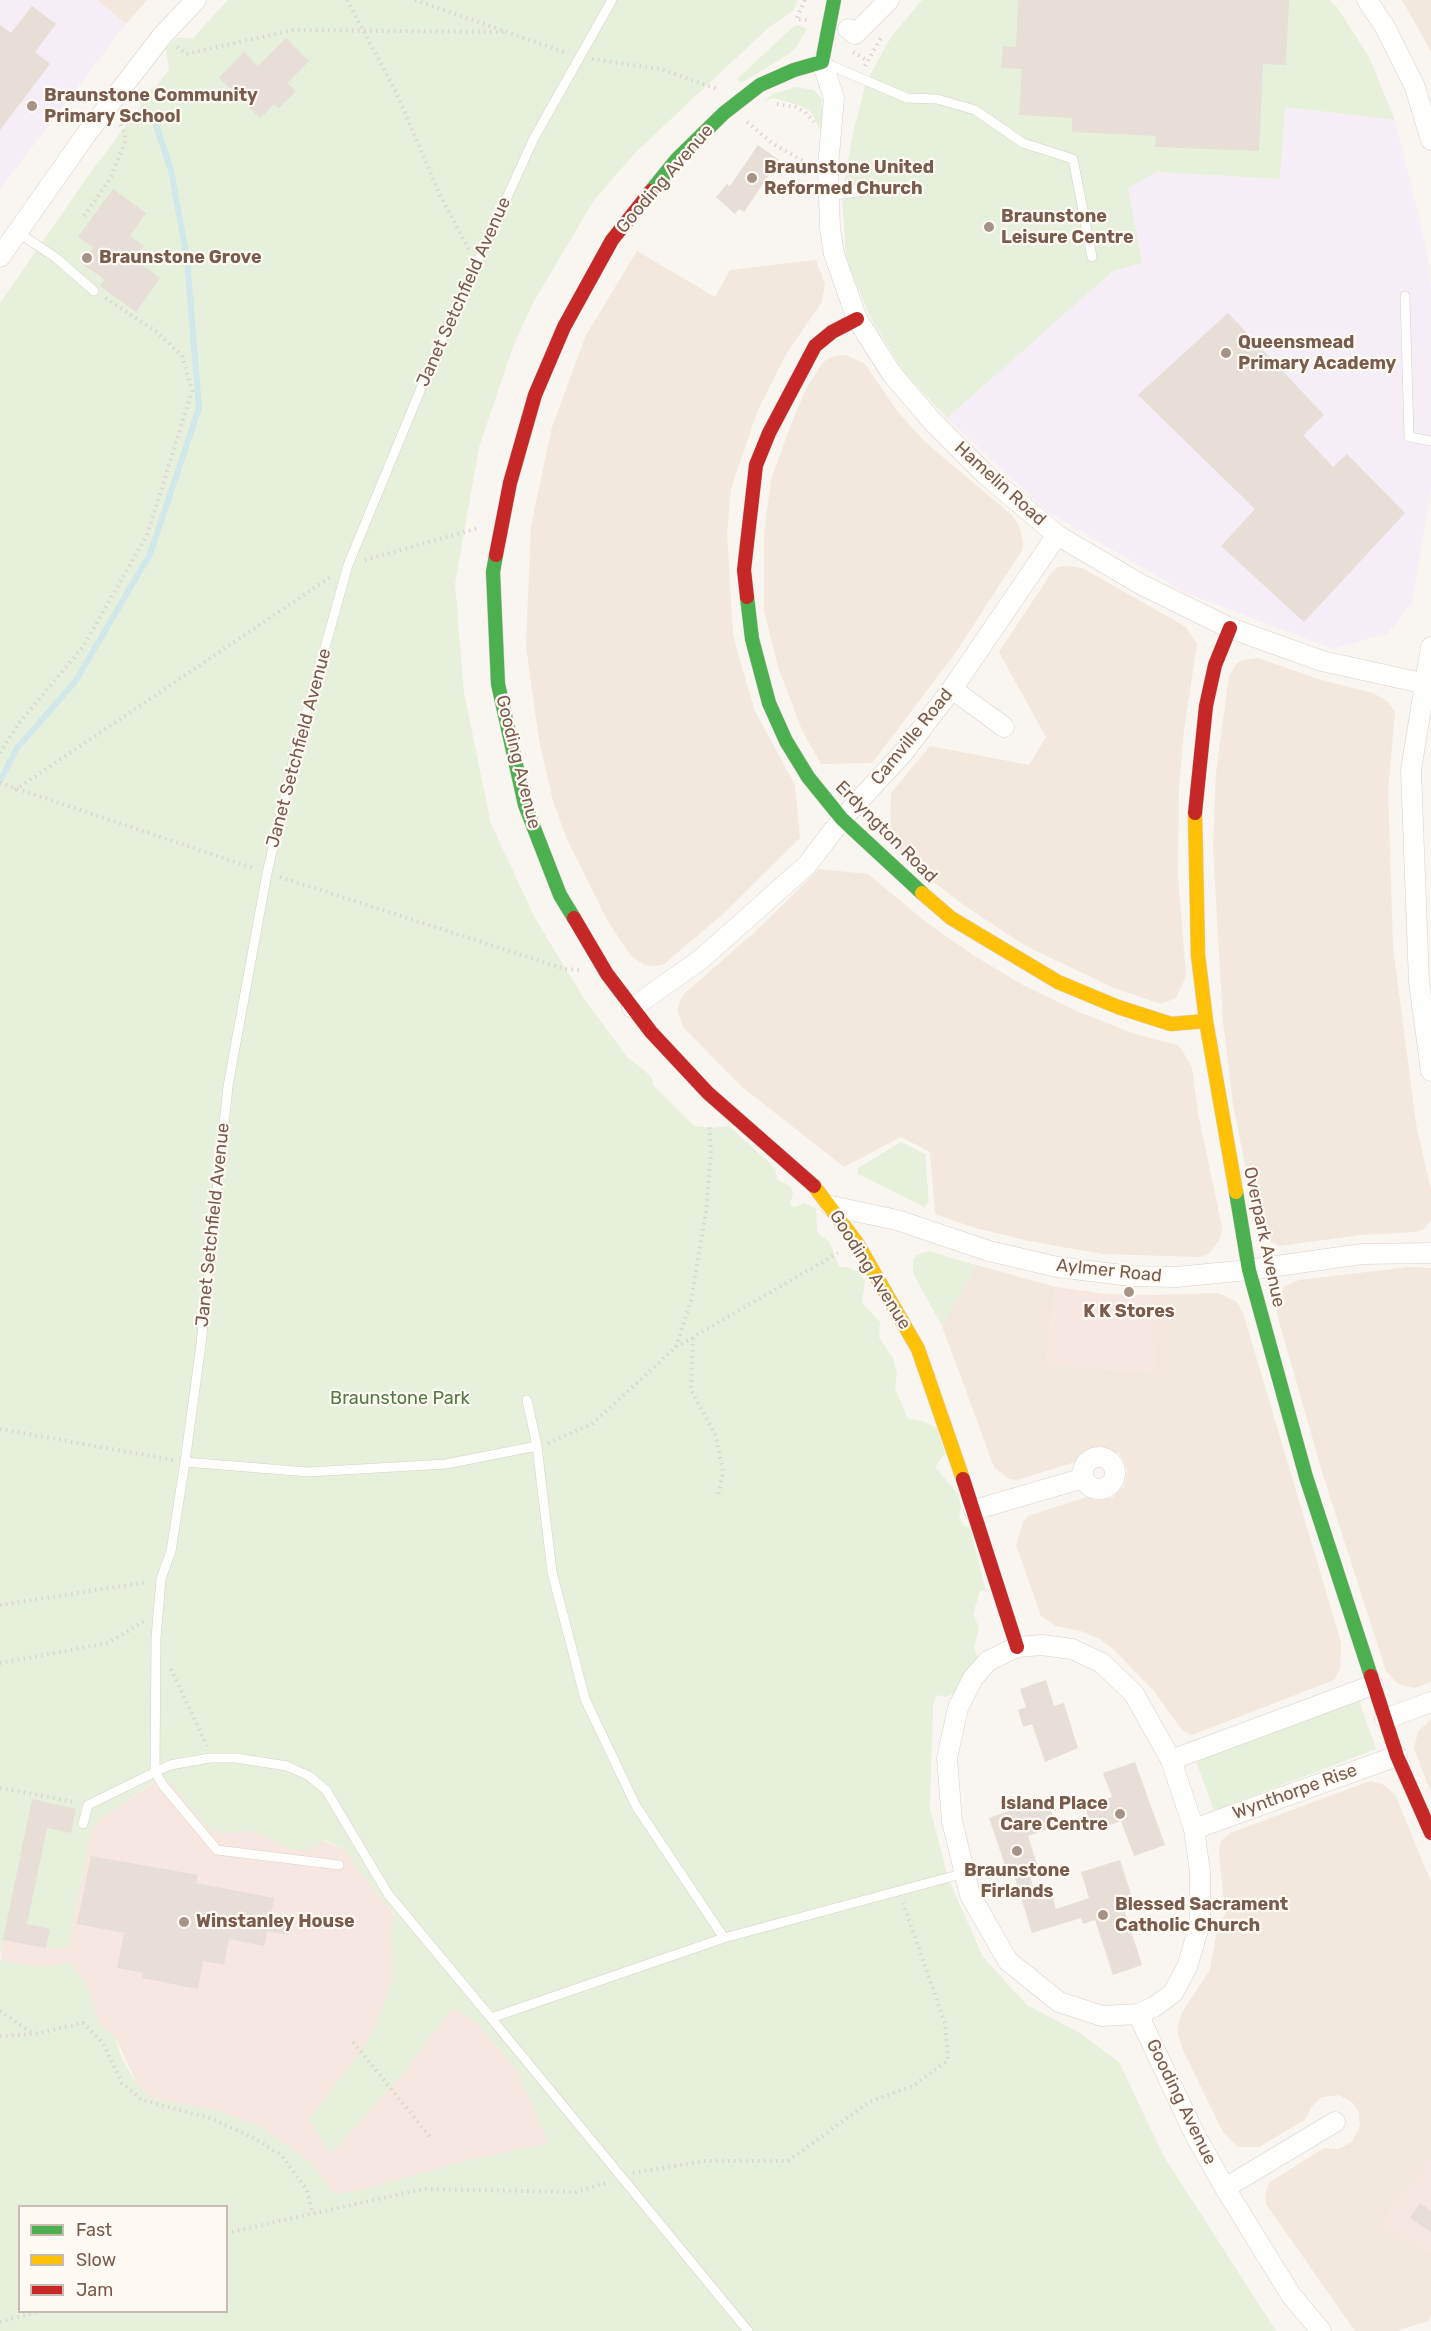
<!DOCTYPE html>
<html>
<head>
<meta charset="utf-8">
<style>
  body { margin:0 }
  #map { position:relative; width:1431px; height:2331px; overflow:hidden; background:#f9f5f0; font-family:Rubik,sans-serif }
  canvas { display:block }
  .legend { position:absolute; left:18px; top:2205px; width:210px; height:108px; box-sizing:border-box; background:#fffaf3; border:2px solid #cabbb1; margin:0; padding:8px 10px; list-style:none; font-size:18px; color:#7a5c4d }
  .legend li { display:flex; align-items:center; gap:12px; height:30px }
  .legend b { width:30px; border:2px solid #cabbb1 }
</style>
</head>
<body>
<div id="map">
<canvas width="1431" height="2331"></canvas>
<ul class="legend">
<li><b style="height:8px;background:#4caf50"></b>Fast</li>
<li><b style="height:8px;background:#ffc107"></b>Slow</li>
<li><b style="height:8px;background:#c62828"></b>Jam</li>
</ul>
</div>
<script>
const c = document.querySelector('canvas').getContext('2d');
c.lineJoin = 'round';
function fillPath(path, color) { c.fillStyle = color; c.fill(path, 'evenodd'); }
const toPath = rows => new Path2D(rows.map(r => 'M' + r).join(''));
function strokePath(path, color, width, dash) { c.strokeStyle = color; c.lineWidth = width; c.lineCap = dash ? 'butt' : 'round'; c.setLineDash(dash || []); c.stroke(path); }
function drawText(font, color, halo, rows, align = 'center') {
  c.font = font + ' Rubik,sans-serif'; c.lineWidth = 4.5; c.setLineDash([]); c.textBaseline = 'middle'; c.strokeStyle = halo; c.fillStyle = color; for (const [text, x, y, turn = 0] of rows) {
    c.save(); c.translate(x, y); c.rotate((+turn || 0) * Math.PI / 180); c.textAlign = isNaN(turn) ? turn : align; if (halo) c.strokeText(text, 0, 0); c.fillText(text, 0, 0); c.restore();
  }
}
fillPath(toPath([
  [97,0,147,0,126,24],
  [1402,0,1431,0,1431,52,1428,46],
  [637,251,715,297,730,270,816,260,825,283,822,302,786,354,757,412,731,489,727,533,733,635,754,709,795,785,800,838,723,914,664,964,656,966,645,965,631,956,607,920,566,837,553,801,539,740,526,646,531,526,552,427,586,335],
  [846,355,865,364,898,412,925,442,1013,516,1020,528,1023,544,1021,552,956,652,872,763,821,764,802,730,778,667,764,611,764,535,771,480,791,424,807,387,823,362,834,356],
  [1071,566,1084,569,1186,627,1197,644,1184,730,1179,787,1178,876,1186,976,1176,998,1161,1004,1114,988,1026,946,965,906,918,870,890,843,891,793,930,746,1029,765,1046,737,999,652,1052,572,1058,567],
  [1258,658,1321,680,1373,693,1387,701,1395,712,1388,791,1393,947,1416,1124,1431,1190,1431,1220,1424,1229,1416,1232,1361,1235,1280,1246,1266,1239,1257,1226,1233,1104,1223,1022,1213,848,1216,773,1229,676,1237,663,1243,660],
  [819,869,868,874,926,922,973,955,1023,985,1074,1010,1132,1033,1177,1045,1182,1050,1192,1068,1198,1113,1222,1227,1220,1239,1209,1254,1199,1257,1102,1254,1029,1241,972,1227,935,1214,930,1152,901,1137,844,1167,741,1086,684,1028,677,1011,680,1001,685,993,756,931],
  [976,1265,1056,1287,1046,1364,1155,1372,1157,1295,1218,1293,1237,1302,1244,1316,1341,1642,1340,1669,1334,1680,1192,1735,1182,1730,1153,1690,1113,1649,1100,1639,1081,1631,1056,1626,1041,1616,1016,1545,1023,1522,1028,1516,1087,1497,1096,1500,1112,1498,1124,1486,1127,1470,1120,1454,1100,1446,1084,1451,1075,1462,1017,1480,1009,1479,994,1467,942,1326],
  [1409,1267,1431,1268,1431,1682,1415,1688,1398,1684,1386,1671,1323,1475,1277,1314,1276,1302,1285,1286,1299,1280],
  [1431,1719,1431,1793,1414,1748,1418,1732],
  [1370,1781,1382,1784,1395,1794,1431,1882,1431,2160,1380,2225,1431,2251,1431,2315,1428,2321,1396,2331,1355,2331,1266,2204,1266,2191,1270,2182,1324,2148,1338,2149,1352,2142,1360,2125,1359,2113,1353,2103,1339,2095,1322,2097,1311,2107,1306,2119,1259,2147,1238,2147,1223,2132,1182,2048,1177,2029,1182,2012,1210,1970,1217,1929,1225,1914,1219,1853,1221,1841,1230,1833]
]), '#f2e8de');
fillPath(toPath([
  [1056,1287,1107,1294,1157,1295,1156,1372,1046,1364],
  [154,1782,172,1782,345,1849,450,1990,574,2138,469,2160,362,2190,334,2195,313,2164,176,2103,153,2098,138,2086,115,2037,0,1973,3,1940,68,1947,91,1831,101,1819],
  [1431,2160,1431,2251,1380,2225]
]), '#f6e8e1');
fillPath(toPath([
  [0,0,97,0,126,24,0,189],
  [1284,107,1395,120,1427,250,1431,288,1431,489,1412,603,1388,633,1333,649,1184,592,1048,512,947,418,1113,271,1141,263,1128,188,1157,172,1280,179]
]), '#f6eef6');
fillPath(toPath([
  [228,0,798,0,793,11,768,28,636,152,594,200,533,303,514,344,479,447,455,584,464,693,491,824,536,920,583,997,627,1057,645,1071,652,1078,653,1085,694,1126,712,1128,729,1126,775,1168,777,1179,791,1187,793,1193,790,1204,794,1207,805,1203,816,1209,817,1232,830,1243,839,1267,849,1267,861,1274,865,1281,862,1303,880,1322,879,1337,893,1358,897,1373,895,1388,908,1419,922,1421,937,1428,945,1454,935,1467,958,1494,961,1507,959,1515,963,1525,970,1528,986,1591,980,1591,973,1614,979,1628,974,1648,978,1659,970,1686,946,1697,937,1695,933,1705,930,1808,948,1878,983,1957,1027,2005,1078,2032,1119,2062,1163,2155,1276,2331,0,2331,0,1960,38,1967,71,1963,89,1989,98,2023,115,2037,122,2059,138,2086,153,2098,218,2111,262,2127,313,2164,334,2194,362,2190,469,2160,549,2143,517,2070,479,2025,453,2007,403,2073,331,2154,309,2119,364,2047,378,2022,392,1979,391,1925,395,1915,361,1874,345,1849,325,1840,308,1850,289,1849,264,1835,249,1831,224,1833,212,1830,201,1821,170,1782,153,1782,101,1819,91,1831,68,1947,46,1948,4,1940,0,1957,0,303,88,176,140,107,141,97,157,85,169,70,166,48,177,37,192,39],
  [20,2206,226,2206,226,2312,20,2312],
  [922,0,1329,0,1337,7,1369,57,1395,120,1285,107,1280,179,1157,172,1128,188,1142,263,1113,271,947,418,904,372,870,317,846,258,842,195,853,133,866,82,891,37],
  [798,25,807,29,797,46,789,54,741,83,737,79,793,27],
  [796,87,814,90,822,99,822,133,811,112,799,105,773,98,764,101,773,94],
  [901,1142,925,1154,929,1202,924,1207,858,1174,858,1168],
  [928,1251,976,1265,942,1326,913,1273,913,1260,917,1255],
  [1359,1700,1376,1749,1214,1811,1196,1761]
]), '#e7f0db');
strokePath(toPath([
  [0,781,17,748,75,682,150,554,199,408,187,259,171,170,152,113]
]), '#d0e8ea', 6);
fillPath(toPath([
  [1018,0,1289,0,1286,65,1263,64,1259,151,1155,147,1156,136,1072,132,1072,118,1019,115,1022,69,1001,68,1003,46,1016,47],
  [32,6,56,24,35,52,50,64,0,130,0,25,11,33],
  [286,38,309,61,287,83,296,91,279,108,274,104,260,118,219,78,244,52,258,66],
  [758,145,779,160,744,212,739,209,735,214,716,197,727,184,730,186],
  [113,189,146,213,130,236,144,246,134,259,160,278,136,312,100,286,105,280,81,263,93,247,78,237],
  [1228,313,1324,415,1303,435,1333,467,1347,454,1405,513,1304,622,1221,546,1255,509,1138,395],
  [1046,1680,1054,1706,1064,1703,1078,1748,1045,1762,1032,1724,1023,1727,1018,1710,1026,1707,1020,1689],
  [1135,1762,1165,1845,1134,1856,1121,1821,1093,1831,1085,1807,1112,1797,1103,1773],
  [1047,1798,1056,1826,1028,1836,1038,1867,1028,1870,1037,1899,1052,1894,1056,1909,1089,1898,1081,1872,1120,1860,1135,1906,1124,1909,1142,1965,1113,1975,1095,1920,1083,1924,1081,1918,1032,1933,1014,1875,1009,1877,989,1818],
  [32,1799,76,1809,71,1833,47,1828,27,1924,50,1929,46,1948,3,1940],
  [91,1856,198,1875,196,1883,274,1898,271,1915,291,1920,288,1935,267,1931,264,1946,229,1939,224,1965,203,1961,198,1989,142,1978,143,1973,117,1968,124,1933,77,1924],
  [1420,2203,1431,2211,1431,2232,1410,2218]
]), '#e6ded7');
const lane = toPath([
  [825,63,907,98,937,99,975,110,1023,143,1073,159,1092,257],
  [828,196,895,187],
  [17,232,55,257,94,291],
  [1405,296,1409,437,1431,441],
  [527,1400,537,1446,552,1572,585,1699,636,1806,724,1938],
  [185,1462,308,1472,446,1464,537,1446],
  [83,1824,88,1805,170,1765,210,1758,236,1758,287,1766,309,1776,326,1790,388,1894,491,2018,724,1938,965,1873],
  [339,1865,217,1850,162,1784,155,1771,156,1638,161,1579,171,1551,185,1462,201,1344,228,1086,267,873,293,762,348,565,429,369,534,138,612,0],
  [491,2018,748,2331]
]);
const street = toPath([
  [1367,0,1385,27,1415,87,1431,140],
  [848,29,855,34,889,0],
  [822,62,834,98,828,167,830,228,834,254,857,319,892,374,932,421,985,474,1057,535,1142,585,1230,628,1322,661,1431,685],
  [0,257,85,136,162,36,196,0],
  [1431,647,1411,770,1419,982,1431,1071],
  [952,689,1004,727],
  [632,1008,700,960,807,865,842,819,903,753,952,689,1057,535],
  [831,1206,897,1220,989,1251,1057,1267,1131,1276,1176,1277,1249,1270,1362,1254,1431,1253],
  '1083 1473a16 16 0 1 1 32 0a16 16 0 1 1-32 0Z',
  [974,1510,1084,1478],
  [1042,1645,1072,1649,1102,1663,1134,1694,1171,1760,1194,1829,1200,1872,1200,1923,1187,1967,1173,1993,1154,2007,1138,2014,1102,2016,1059,2002,1008,1961,970,1895,952,1821,947,1758,958,1708,973,1678,988,1661,1017,1647,1042,1645],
  [1385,1719,1431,1702],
  [1171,1760,1373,1685],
  [1194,1829,1397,1756],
  [1138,2014,1195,2135,1225,2188,1291,2295,1321,2331],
  [1225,2188,1335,2122]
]);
const fast = toPath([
  [651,191,677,159,724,113,760,85,794,70,822,62,834,0],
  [496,555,493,572,498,684,525,805,560,895,574,918],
  [747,597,752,639,769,703,786,741,808,777,842,819,922,893],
  [1236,1192,1249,1270,1306,1477,1371,1676]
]);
const slow = toPath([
  [1195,813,1198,955,1206,1021,1236,1192],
  [922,893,951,918,1058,982,1118,1007,1171,1024,1206,1021],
  [814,1186,857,1243,918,1349,963,1479]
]);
const jam = toPath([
  [496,555,510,483,535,395,564,327,612,240,651,191],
  [747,597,744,570,756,465,769,433,815,346,832,332,857,319],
  [1195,813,1206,706,1215,665,1230,628],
  [574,918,607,974,651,1032,708,1093,814,1186],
  [963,1479,1017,1647],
  [1371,1676,1397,1756,1431,1833]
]);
strokePath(lane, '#d7d1cb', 10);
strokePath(street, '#d7d1cb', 21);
strokePath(fast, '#d9d2cb', 15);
strokePath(slow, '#d9d2cb', 15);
strokePath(jam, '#d9d2cb', 15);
strokePath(toPath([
  [347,0,396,92,440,195,469,250],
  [415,0,567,53],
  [805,0,796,19,807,20],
  [177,47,186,54,293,30,504,32],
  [853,52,868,61],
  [592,59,661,69,717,89],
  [865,66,882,36],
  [777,104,796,107,805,112,814,122],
  [747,122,772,143,810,165],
  [84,216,110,179,125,142,125,134,119,122],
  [365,560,479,528],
  [0,753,19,723,83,647,147,535,192,391,182,356,157,332,104,297],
  [0,783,256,869],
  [15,790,332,576],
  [280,877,565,969,579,970],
  [693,1338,691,1390,716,1436,723,1473,718,1495],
  [676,1347,691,1300,706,1212,711,1151,709,1124],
  [0,1429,173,1460],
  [548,1443,592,1424,676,1347,838,1253],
  [0,1605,148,1582],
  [0,1663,108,1643,144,1621],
  [171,1669,207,1746],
  [0,1788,75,1802],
  [0,2011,34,2034],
  [0,2036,34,2034,83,2023,103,2043,122,2083,142,2100,210,2118,252,2137,281,2155,307,2190,312,2212],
  [353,2042,430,2137],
  [633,2173,704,2161,788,2161,869,2102,913,2086,948,2060,945,2023,903,1903],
  [226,2233,423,2189,576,2192,609,2182],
  [0,2322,37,2312]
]), '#dcd5d0', 4, [1.5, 4.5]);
strokePath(lane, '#fefefd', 9);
strokePath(street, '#fefefd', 20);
strokePath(fast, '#4caf50', 14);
strokePath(slow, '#ffc107', 14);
strokePath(jam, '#c62828', 14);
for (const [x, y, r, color] of [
  [32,106,6,"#a69286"],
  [752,178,6,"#a69286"],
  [989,227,6,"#a69286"],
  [87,258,6,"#a69286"],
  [1226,353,6,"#a69286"],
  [1129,1292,6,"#a69286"],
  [1120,1814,6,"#a69286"],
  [1017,1851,6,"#a69286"],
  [1103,1915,6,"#a69286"],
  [184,1922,6,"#a69286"]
]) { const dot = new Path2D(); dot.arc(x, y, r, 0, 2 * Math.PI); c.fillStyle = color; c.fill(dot); strokePath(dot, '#fffaf3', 2); }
drawText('bold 18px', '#7a5c4d', '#fffaf3', [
  ["Braunstone Community",44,96],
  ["Primary School",44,117],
  ["Braunstone United",764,168],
  ["Reformed Church",764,189],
  ["Braunstone",1001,217],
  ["Leisure Centre",1001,238],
  ["Braunstone Grove",99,258],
  ["Queensmead",1238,343],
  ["Primary Academy",1238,364],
  ["K K Stores",1129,1312,"center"],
  ["Island Place",1108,1804,"right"],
  ["Care Centre",1108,1825,"right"],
  ["Braunstone",1017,1871,"center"],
  ["Firlands",1017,1892,"center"],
  ["Blessed Sacrament",1115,1905],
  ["Catholic Church",1115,1926],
  ["Winstanley House",196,1922]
], 'left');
drawText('18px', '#7a5c4d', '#fffaf3', [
  ["Gooding Avenue",665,179,-49],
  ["Janet Setchfield Avenue",464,292,-66],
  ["Hamelin Road",1000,484,42],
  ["Camville Road",912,737,-51],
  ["Janet Setchfield Avenue",299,748,-75],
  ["Gooding Avenue",518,762,76],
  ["Erdyngton Road",886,832,45],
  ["Janet Setchfield Avenue",213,1225,-84],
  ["Overpark Avenue",1264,1237,78],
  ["Gooding Avenue",870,1270,58],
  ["Aylmer Road",1109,1271,6],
  ["Wynthorpe Rise",1295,1792,-20],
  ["Gooding Avenue",1181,2102,64]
]);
drawText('18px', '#537a41', '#fffaf3', [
  ["Braunstone Park",400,1399]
]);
</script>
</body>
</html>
